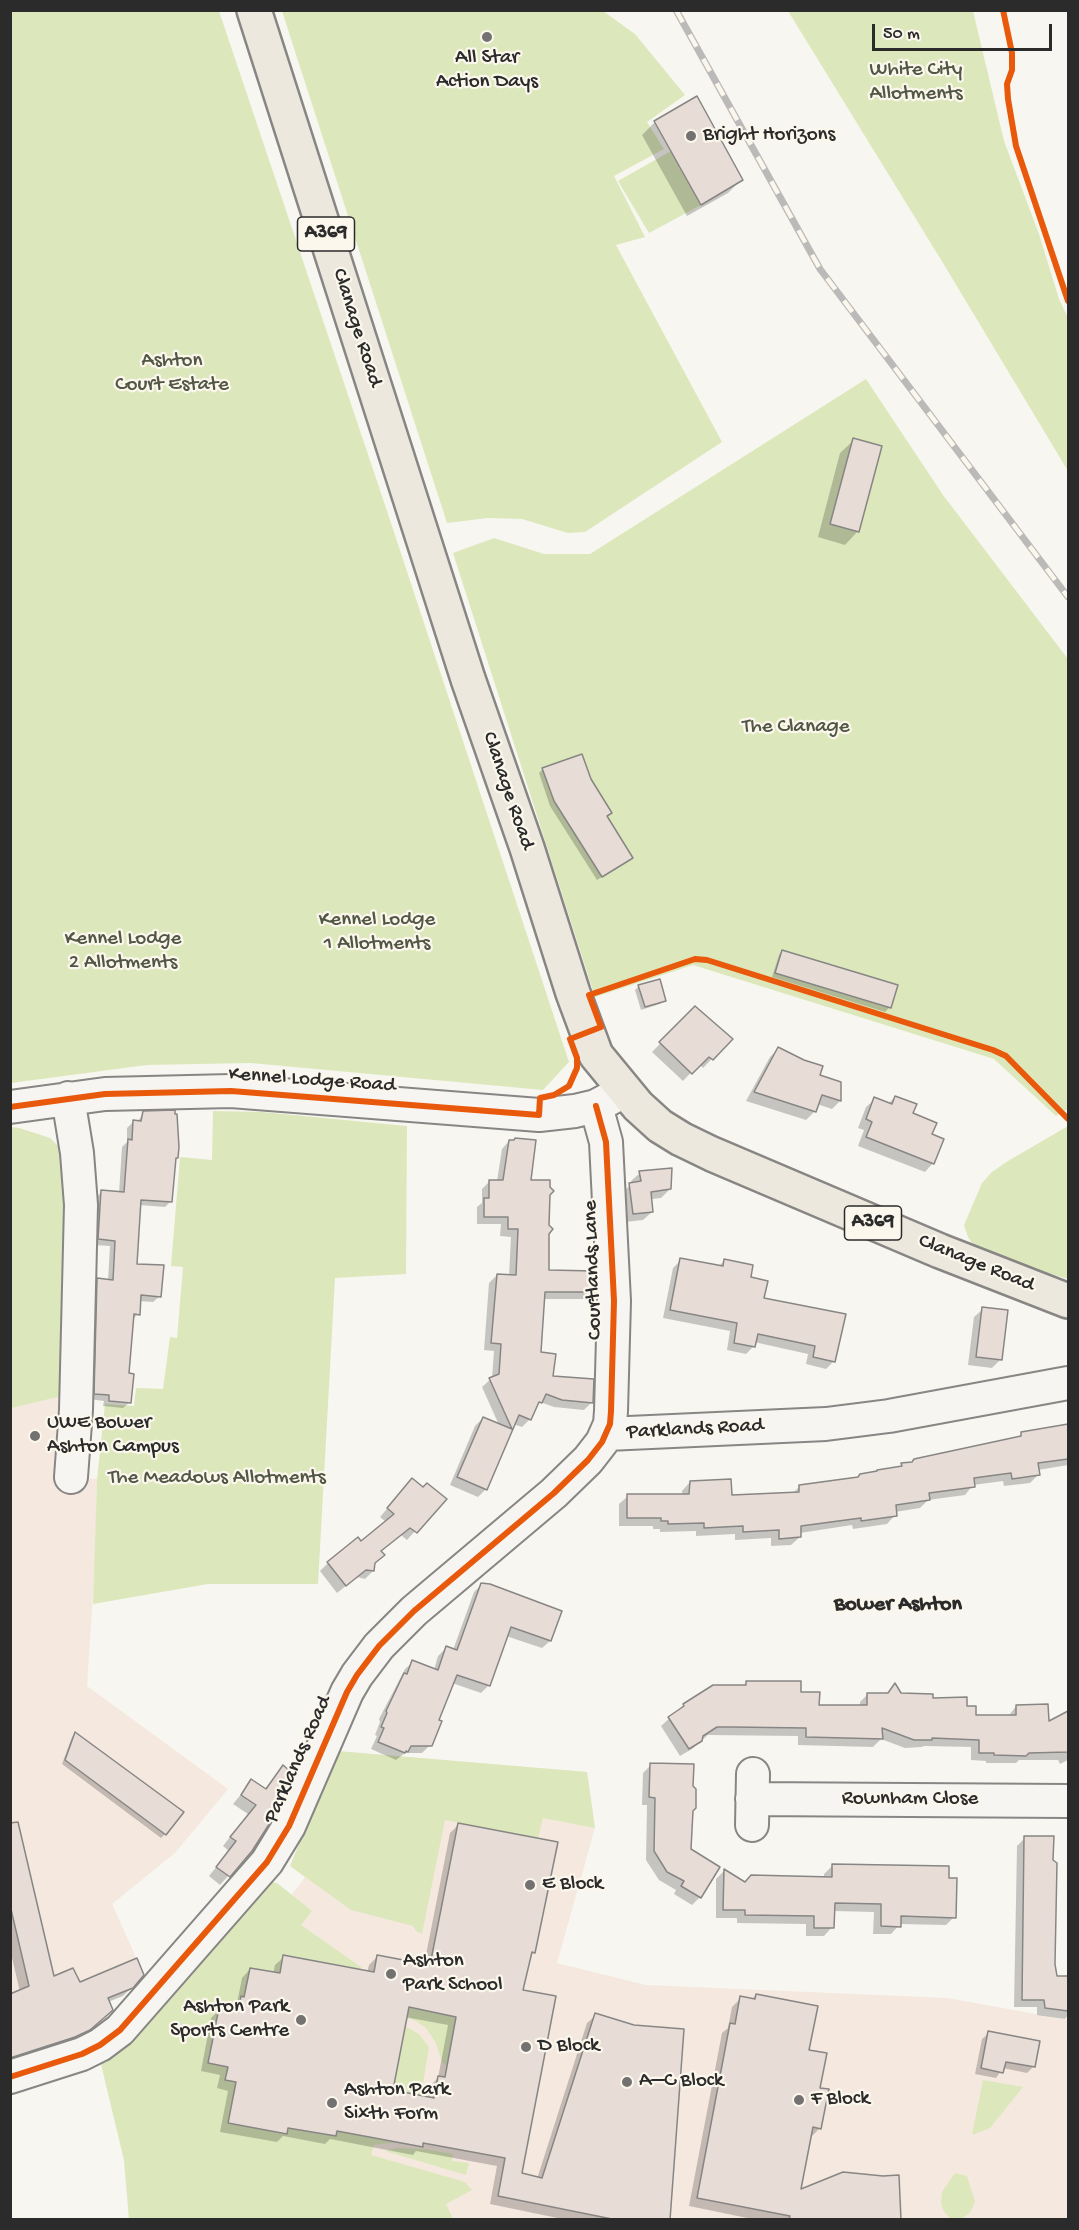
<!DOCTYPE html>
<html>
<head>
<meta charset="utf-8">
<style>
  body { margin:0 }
  #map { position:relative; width:1079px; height:2230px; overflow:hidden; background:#f8f6f0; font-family:"Gochi Hand",sans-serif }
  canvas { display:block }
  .frame { position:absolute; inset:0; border:12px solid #2b2b2b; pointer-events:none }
  .scale { position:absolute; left:872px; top:24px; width:180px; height:27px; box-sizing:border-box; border:3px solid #2b2b2b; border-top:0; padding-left:8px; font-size:18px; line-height:21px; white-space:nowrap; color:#2b2b2b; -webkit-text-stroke:4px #fbf7ec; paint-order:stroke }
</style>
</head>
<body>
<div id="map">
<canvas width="1079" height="2230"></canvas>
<div class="frame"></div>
<div class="scale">50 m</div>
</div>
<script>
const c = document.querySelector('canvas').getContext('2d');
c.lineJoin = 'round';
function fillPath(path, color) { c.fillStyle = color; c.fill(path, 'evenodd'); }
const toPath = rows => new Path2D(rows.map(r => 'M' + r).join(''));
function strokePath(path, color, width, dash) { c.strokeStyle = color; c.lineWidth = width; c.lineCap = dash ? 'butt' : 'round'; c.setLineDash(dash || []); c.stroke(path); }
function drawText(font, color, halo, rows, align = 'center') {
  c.font = font + ' "Gochi Hand",sans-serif'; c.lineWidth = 4.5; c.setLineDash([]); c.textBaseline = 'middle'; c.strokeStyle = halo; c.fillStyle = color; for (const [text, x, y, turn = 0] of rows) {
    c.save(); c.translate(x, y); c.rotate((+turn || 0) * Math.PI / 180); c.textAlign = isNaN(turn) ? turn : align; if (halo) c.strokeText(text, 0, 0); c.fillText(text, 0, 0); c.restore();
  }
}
fillPath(toPath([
  [10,1127,19,1128,50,1138,60,1148,72,1205,57,1476,97,1479,95,1564,87,1686,228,1789,175,1853,112,1904,147,1982,108,1998,118,2021,28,2063,18,2039,10,2042],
  [337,1751,587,1772,595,1828,557,1963,646,1985,948,1998,1068,2020,1068,2219,129,2219,124,2160,101,2064,274,1882,291,1895,298,1887,305,1877,290,1866]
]), '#f4e8df');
fillPath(toPath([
  [10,11,219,11,387,511,569,1062,543,1090,251,1063,147,1065,11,1083],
  [282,11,603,11,635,34,685,95,647,122,664,149,614,176,645,237,616,245,722,442,585,532,568,533,522,519,488,518,447,523],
  [788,11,973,11,1004,141,1039,234,1059,299,1068,318,1068,471,943,263],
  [671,151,701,205,649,233,618,181],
  [866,379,943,495,1068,659,1068,1109,1056,1116,994,1059,693,965,595,997,453,553,494,538,544,554,590,554],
  [213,1111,262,1112,407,1126,406,1274,335,1278,318,1584,208,1584,93,1604,97,1479,105,1404,134,1406,136,1388,163,1389,170,1337,177,1338,183,1267,171,1266,180,1157,212,1160],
  [1068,1126,1068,1279,986,1255,977,1251,968,1237,964,1225,982,1183,992,1172,1008,1161],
  [10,1127,19,1128,50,1138,60,1148,68,1171,62,1396,11,1408],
  [337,1751,587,1772,595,1828,543,1818,538,1838,445,1820,422,1934,416,1931,413,1926,351,1910,290,1866],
  [268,1882,277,1883,312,1911,301,1925,361,1967,360,1974,283,1956,280,1973,250,1968,244,1997,241,1997,238,2012,219,2008,208,2062,228,2067,225,2080,236,2082,228,2123,286,2134,288,2128,335,2136,337,2131,397,2142,374,2145,371,2155,465,2182,472,2190,446,2204,453,2219,129,2219,124,2160,101,2064,255,1889],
  [408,2007,456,2017,447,2066,442,2062,436,2043,426,2028,416,2021,407,2018],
  [405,2026,419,2034,429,2047,421,2095,374,2087],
  [983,2080,1023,2087,990,2128,972,2135],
  [396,2148,425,2149,453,2154,452,2161,469,2163,466,2175,385,2151],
  [955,2173,967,2176,975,2202,970,2213,961,2219,951,2219,948,2216,943,2210,941,2202,942,2192]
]), '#dce8bc');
fillPath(toPath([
  [655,122,741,180,728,193,687,216,642,135],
  [854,440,858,531,845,545,818,537,840,453],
  [543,769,605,817,627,861,597,880,550,806,539,773],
  [782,951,896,986,889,1008,885,1012,772,977,779,955],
  [639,986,664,1000,660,1004,641,1010,635,990],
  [695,1008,731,1039,703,1068,699,1064,683,1081,652,1052],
  [778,1049,819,1076,840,1101,832,1109,817,1104,815,1111,806,1120,746,1101,770,1057],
  [895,1097,931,1135,933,1163,925,1172,858,1146,864,1130,858,1128,866,1107,875,1099,888,1104],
  [144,1113,174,1160,171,1201,165,1207,139,1205,135,1266,160,1296,153,1302,139,1301,138,1314,132,1320,128,1375,130,1402,123,1408,103,1406,104,1401,89,1399,92,1286,98,1280,108,1281,110,1246,93,1245,95,1198,102,1192,119,1193,122,1147,127,1142,127,1128,133,1122,137,1122],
  [509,1141,529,1182,548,1195,547,1272,594,1292,586,1299,543,1299,540,1353,552,1377,592,1402,584,1410,554,1407,540,1402,535,1407,530,1419,522,1427,513,1424,486,1489,478,1497,450,1485,475,1426,483,1418,499,1425,482,1387,492,1378,494,1351,484,1350,489,1283,497,1275,509,1276,511,1237,500,1236,501,1224,477,1224,477,1207,482,1203,482,1189,490,1181,497,1181,502,1149],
  [640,1173,670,1189,661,1198,651,1199,652,1212,643,1220,625,1222,621,1193,632,1184,631,1181],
  [681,1260,718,1267,724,1261,749,1279,763,1299,834,1361,826,1369,806,1364,808,1354,754,1342,754,1346,746,1354,727,1350,730,1331,663,1318,673,1268],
  [983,1309,1001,1359,992,1368,968,1365,974,1317],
  [1068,1426,1068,1465,1038,1470,1039,1474,1030,1483,1004,1486,1003,1481,973,1485,965,1495,928,1500,920,1508,895,1512,895,1515,887,1524,853,1529,852,1525,800,1533,800,1537,791,1545,771,1546,771,1538,735,1540,735,1534,696,1536,696,1531,660,1532,660,1529,653,1529,653,1526,619,1526,619,1504,628,1496,682,1495,682,1491,690,1482,730,1496,792,1494,799,1487,859,1478,899,1468,902,1465,1017,1439,1021,1434],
  [404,1489,423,1489,444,1499,407,1540,401,1535,380,1552,373,1564,373,1571,365,1579,357,1577,337,1593,320,1571,328,1563,361,1543,386,1522,380,1517],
  [482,1584,560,1612,550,1641,542,1648,506,1636,489,1685,481,1693,452,1683,437,1721,430,1745,422,1753,405,1753,396,1760,371,1749,377,1736,375,1735,380,1722,379,1719,405,1669,413,1662,434,1670,438,1656,446,1648,453,1650,474,1592],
  [746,1683,799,1694,818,1706,860,1707,860,1702,868,1694,886,1694,895,1685,901,1695,966,1707,974,1716,1008,1717,1016,1706,1047,1723,1068,1713,1068,1760,1060,1764,1058,1760,1019,1760,1016,1763,986,1763,986,1761,971,1760,971,1747,924,1746,922,1747,905,1748,881,1739,873,1747,798,1745,798,1736,708,1735,692,1749,680,1756,661,1726,684,1705,742,1687],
  [75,1734,165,1834,161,1838,62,1764,72,1737],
  [651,1765,691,1811,690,1850,700,1897,692,1905,674,1894,676,1890,659,1880,646,1860,647,1805,642,1805,643,1773],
  [283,1767,251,1850,220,1885,209,1876,229,1851,223,1846,248,1814,233,1804,252,1781,264,1790],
  [459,1824,534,1952,530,1956,521,1991,520,2174,537,2179,587,2023,596,2015,669,2220,567,2220,490,2204,497,2166,416,2151,413,2155,330,2139,325,2144,283,2136,277,2142,220,2132,228,2091,217,2088,220,2075,201,2071,211,2018,219,2010,232,2012,233,2007,237,2003,242,1978,250,1969,273,1974,275,1965,284,1957,367,1973,369,1965,377,1957,424,1965,450,1833],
  [405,2017,448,2025,438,2078,430,2086,428,2098,391,2091],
  [10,1835,53,1978,79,1984,132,1987,123,1996,108,2002,103,2019,80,2038,65,2045,10,2063,10,1996,20,1992,10,1949],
  [1025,1838,1055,1863,1055,1978,1067,1978,1068,1980,1068,2015,1065,2019,1037,2015,1037,2007,1014,2007,1017,1846],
  [833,1865,954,1917,946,1925,900,1924,891,1934,873,1934,874,1912,833,1911,832,1927,824,1936,806,1936,806,1924,737,1923,737,1918,716,1918,716,1879,724,1871,744,1883,824,1878,824,1874],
  [756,1995,807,2051,818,2089,820,2128,811,2137,799,2191,899,2220,757,2220,689,2206,722,2033,728,2028,732,2007,741,1998,751,2000],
  [989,2033,1034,2066,1027,2073,1003,2068,996,2078,975,2074,982,2039]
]), '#0003');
const building = toPath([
  [697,96,743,180,701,205,654,121,697,96],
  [853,438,882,446,859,532,830,524,853,438],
  [582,754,591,779,612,813,607,816,633,858,602,877,554,801,542,768,582,754],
  [782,950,898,985,891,1008,775,973,782,950],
  [660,979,666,1001,645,1007,638,985,660,979],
  [695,1006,733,1039,713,1060,709,1057,692,1074,659,1042,695,1006],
  [778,1047,804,1060,823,1066,820,1075,841,1082,841,1101,822,1095,816,1112,754,1092,778,1047],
  [895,1096,917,1104,913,1113,937,1123,932,1134,944,1139,934,1164,866,1137,872,1122,866,1119,874,1097,892,1104,895,1096],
  [175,1110,175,1114,177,1114,179,1147,178,1158,176,1158,172,1202,141,1200,137,1264,164,1265,161,1297,141,1295,140,1315,134,1314,129,1373,134,1374,131,1403,109,1401,109,1395,94,1394,97,1278,113,1280,115,1241,98,1239,101,1190,124,1192,128,1139,132,1140,133,1120,141,1121,143,1111,175,1110],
  [515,1138,536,1140,531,1180,550,1180,550,1187,554,1191,550,1195,549,1225,553,1229,549,1234,549,1270,594,1271,596,1292,545,1292,541,1352,556,1354,553,1376,594,1379,593,1403,562,1400,546,1394,542,1403,539,1402,531,1420,519,1415,487,1490,457,1477,483,1417,512,1429,489,1378,499,1374,501,1344,491,1343,497,1274,516,1275,518,1229,508,1229,508,1217,484,1217,484,1198,489,1198,489,1180,503,1180,509,1140,514,1140,515,1138],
  [672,1168,671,1189,651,1192,653,1212,633,1214,629,1183,641,1181,639,1171,672,1168],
  [680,1258,723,1266,724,1259,753,1265,751,1277,768,1281,764,1298,846,1314,835,1362,813,1357,815,1346,758,1334,755,1347,734,1343,737,1323,670,1310,680,1258],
  [982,1307,1008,1310,1002,1360,976,1357,982,1307],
  [1068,1424,1068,1459,1038,1463,1040,1475,1012,1479,1011,1473,974,1478,975,1487,929,1493,930,1500,896,1505,897,1516,861,1521,861,1518,801,1526,801,1537,779,1539,779,1530,743,1532,743,1526,704,1528,704,1523,668,1524,668,1521,661,1521,661,1518,627,1518,627,1494,689,1494,690,1481,731,1479,732,1495,799,1492,799,1485,858,1477,860,1474,877,1471,877,1470,902,1466,901,1463,912,1462,914,1459,1021,1436,1021,1432,1068,1424],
  [412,1478,423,1487,427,1483,447,1499,417,1533,410,1528,381,1551,385,1555,375,1563,374,1571,366,1570,346,1586,327,1562,358,1537,361,1541,394,1514,387,1508,412,1478],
  [481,1583,490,1584,562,1611,551,1641,511,1627,490,1686,457,1675,439,1720,442,1721,432,1746,411,1746,408,1752,406,1751,405,1753,378,1742,384,1728,381,1727,387,1713,386,1711,404,1673,407,1674,412,1660,438,1670,446,1646,457,1650,481,1583],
  [746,1681,801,1681,801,1692,820,1692,819,1705,867,1705,867,1693,888,1693,895,1683,901,1693,933,1694,933,1698,967,1697,967,1706,976,1706,976,1715,1016,1715,1016,1705,1048,1704,1049,1721,1068,1711,1068,1752,1029,1753,1026,1756,994,1755,994,1753,979,1753,979,1740,932,1738,932,1740,914,1740,882,1728,883,1739,806,1737,806,1728,732,1727,717,1727,703,1736,702,1741,689,1749,668,1717,684,1706,683,1704,713,1685,746,1685,746,1681],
  [75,1732,184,1812,166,1835,65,1760,75,1732],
  [650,1763,694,1764,693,1786,696,1789,696,1808,693,1811,691,1849,720,1867,701,1898,681,1886,684,1881,667,1872,654,1851,655,1798,649,1797,650,1763],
  [283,1765,292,1773,273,1818,252,1851,230,1877,216,1867,236,1841,230,1837,256,1805,241,1795,251,1779,266,1789,283,1765],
  [18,1822,54,1976,73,1968,80,1982,137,1958,144,1975,133,1988,108,1998,113,2010,90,2030,75,2037,10,2058,10,1994,29,1986,10,1905,10,1823,18,1822],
  [458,1823,558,1842,535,1953,532,1952,523,1990,556,1996,522,2173,542,2178,595,2013,634,2025,684,2029,670,2220,617,2220,498,2196,505,2158,423,2143,423,2147,337,2131,336,2136,288,2128,287,2134,228,2123,236,2082,225,2080,228,2067,208,2063,219,2008,238,2012,241,1996,244,1997,250,1968,280,1973,283,1955,374,1972,377,1955,430,1965,458,1823],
  [409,2007,456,2017,445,2077,438,2076,434,2098,393,2090,409,2007],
  [1024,1836,1054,1836,1053,1860,1057,1863,1055,1964,1057,1976,1068,1976,1068,2011,1045,2008,1044,2000,1022,2000,1024,1836],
  [832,1864,949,1866,949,1878,957,1878,956,1918,901,1916,901,1927,881,1926,881,1904,835,1903,834,1928,814,1928,814,1916,745,1915,745,1910,723,1910,724,1869,745,1882,751,1875,832,1877,832,1864],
  [756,1994,818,2006,809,2050,827,2053,820,2088,829,2089,821,2129,813,2127,801,2189,843,2172,883,2176,899,2175,901,2220,789,2220,790,2216,697,2198,730,2023,735,2024,740,1996,755,1999,756,1994],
  [988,2031,1040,2041,1035,2067,1006,2062,1003,2073,981,2068,988,2031]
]);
fillPath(building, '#e8dcd7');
strokePath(building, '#878684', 1.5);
const minor = toPath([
  [68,1098,77,1153,81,1205,76,1410,71,1477],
  [10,1107,105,1094,231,1091,539,1115,575,1111,596,1106,613,1097],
  [607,1434,826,1424,889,1416,1068,1383],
  [752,1799,1068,1801],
  [752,1825,753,1774],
  [10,2077,82,2054,100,2045,120,2030,267,1862,289,1826,347,1692,357,1675,379,1646,414,1611,554,1493,588,1460,602,1442,610,1424,611,1411,614,1301,606,1142,596,1106]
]);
const major = toPath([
  [254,10,468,679,527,848,573,993,596,1055,638,1106,660,1126,681,1139,712,1154,940,1251,1068,1301]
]);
strokePath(minor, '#878684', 36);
strokePath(major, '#878684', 38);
strokePath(minor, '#f6f5f1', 32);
strokePath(major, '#ede8dd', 33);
const rail = toPath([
  [676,10,820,269,1068,597]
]);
strokePath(rail, '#bcbab8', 7);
strokePath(rail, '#fbf7ec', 4.5, [14]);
strokePath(toPath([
  [1003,10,1012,53,1012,70,1007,84,1008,99,1016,146,1068,301],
  [10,1107,105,1094,231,1091,539,1115,540,1098,554,1095,569,1086,577,1068,577,1058,570,1039,601,1027,589,995,695,959,707,960,993,1050,1006,1056,1068,1119],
  [10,2077,82,2054,100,2045,120,2030,267,1862,289,1826,347,1692,357,1675,379,1646,414,1611,554,1493,588,1460,602,1442,610,1424,611,1411,614,1301,606,1142,596,1106]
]), '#e8590c', 6);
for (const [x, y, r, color] of [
  [487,37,6,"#737270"],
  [691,136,6,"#737270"],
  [35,1436,6,"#737270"],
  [530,1885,6,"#737270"],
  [391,1974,6,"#737270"],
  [301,2020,6,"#737270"],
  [526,2047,6,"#737270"],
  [627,2082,6,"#737270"],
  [799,2100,6,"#737270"],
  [332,2103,6,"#737270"]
]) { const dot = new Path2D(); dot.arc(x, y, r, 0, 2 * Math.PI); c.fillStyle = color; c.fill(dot); strokePath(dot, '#fbf7ec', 2); }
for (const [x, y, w] of [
  [326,234,57],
  [873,1223,57]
]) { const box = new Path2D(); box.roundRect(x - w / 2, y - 17, w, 34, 4.5); c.fillStyle = '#fbf7ec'; c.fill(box); strokePath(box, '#2b2b2b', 1.5); }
drawText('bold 20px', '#2b2b2b', null, [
  ["A369",326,234],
  ["A369",873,1223]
]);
drawText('21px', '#2b2b2b', '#fbf7ec', [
  ["All Star",487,59,"center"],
  ["Action Days",487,83,"center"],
  ["Bright Horizons",703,136],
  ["UWE Bower",47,1424],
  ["Ashton Campus",47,1448],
  ["E Block",542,1885],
  ["Ashton",403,1962],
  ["Park School",403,1986],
  ["Ashton Park",289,2008,"right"],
  ["Sports Centre",289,2032,"right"],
  ["D Block",538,2047],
  ["A–C Block",639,2082],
  ["Ashton Park",344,2091],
  ["Sixth Form",344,2115],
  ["F Block",811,2100]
], 'left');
drawText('21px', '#525745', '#fbf7ec', [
  ["White City",916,71],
  ["Allotments",916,95],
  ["Ashton",172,362],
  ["Court Estate",172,386],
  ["The Clanage",796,728],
  ["Kennel Lodge",377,921],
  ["1 Allotments",377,945],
  ["Kennel Lodge",123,940],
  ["2 Allotments",123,964],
  ["The Meadows Allotments",217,1479]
]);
drawText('21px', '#2b2b2b', '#fbf7ec', [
  ["Clanage Road",356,328,72],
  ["Clanage Road",507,791,71],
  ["Kennel Lodge Road",312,1081,4],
  ["Clanage Road",976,1264,22],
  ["Courtlands Lane",594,1270,-92],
  ["Parklands Road",695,1430,-3],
  ["Parklands Road",299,1760,-66],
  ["Rownham Close",910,1800]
]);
drawText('bold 22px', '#2b2b2b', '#fbf7ec', [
  ["Bower Ashton",898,1606]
]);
</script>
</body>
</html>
